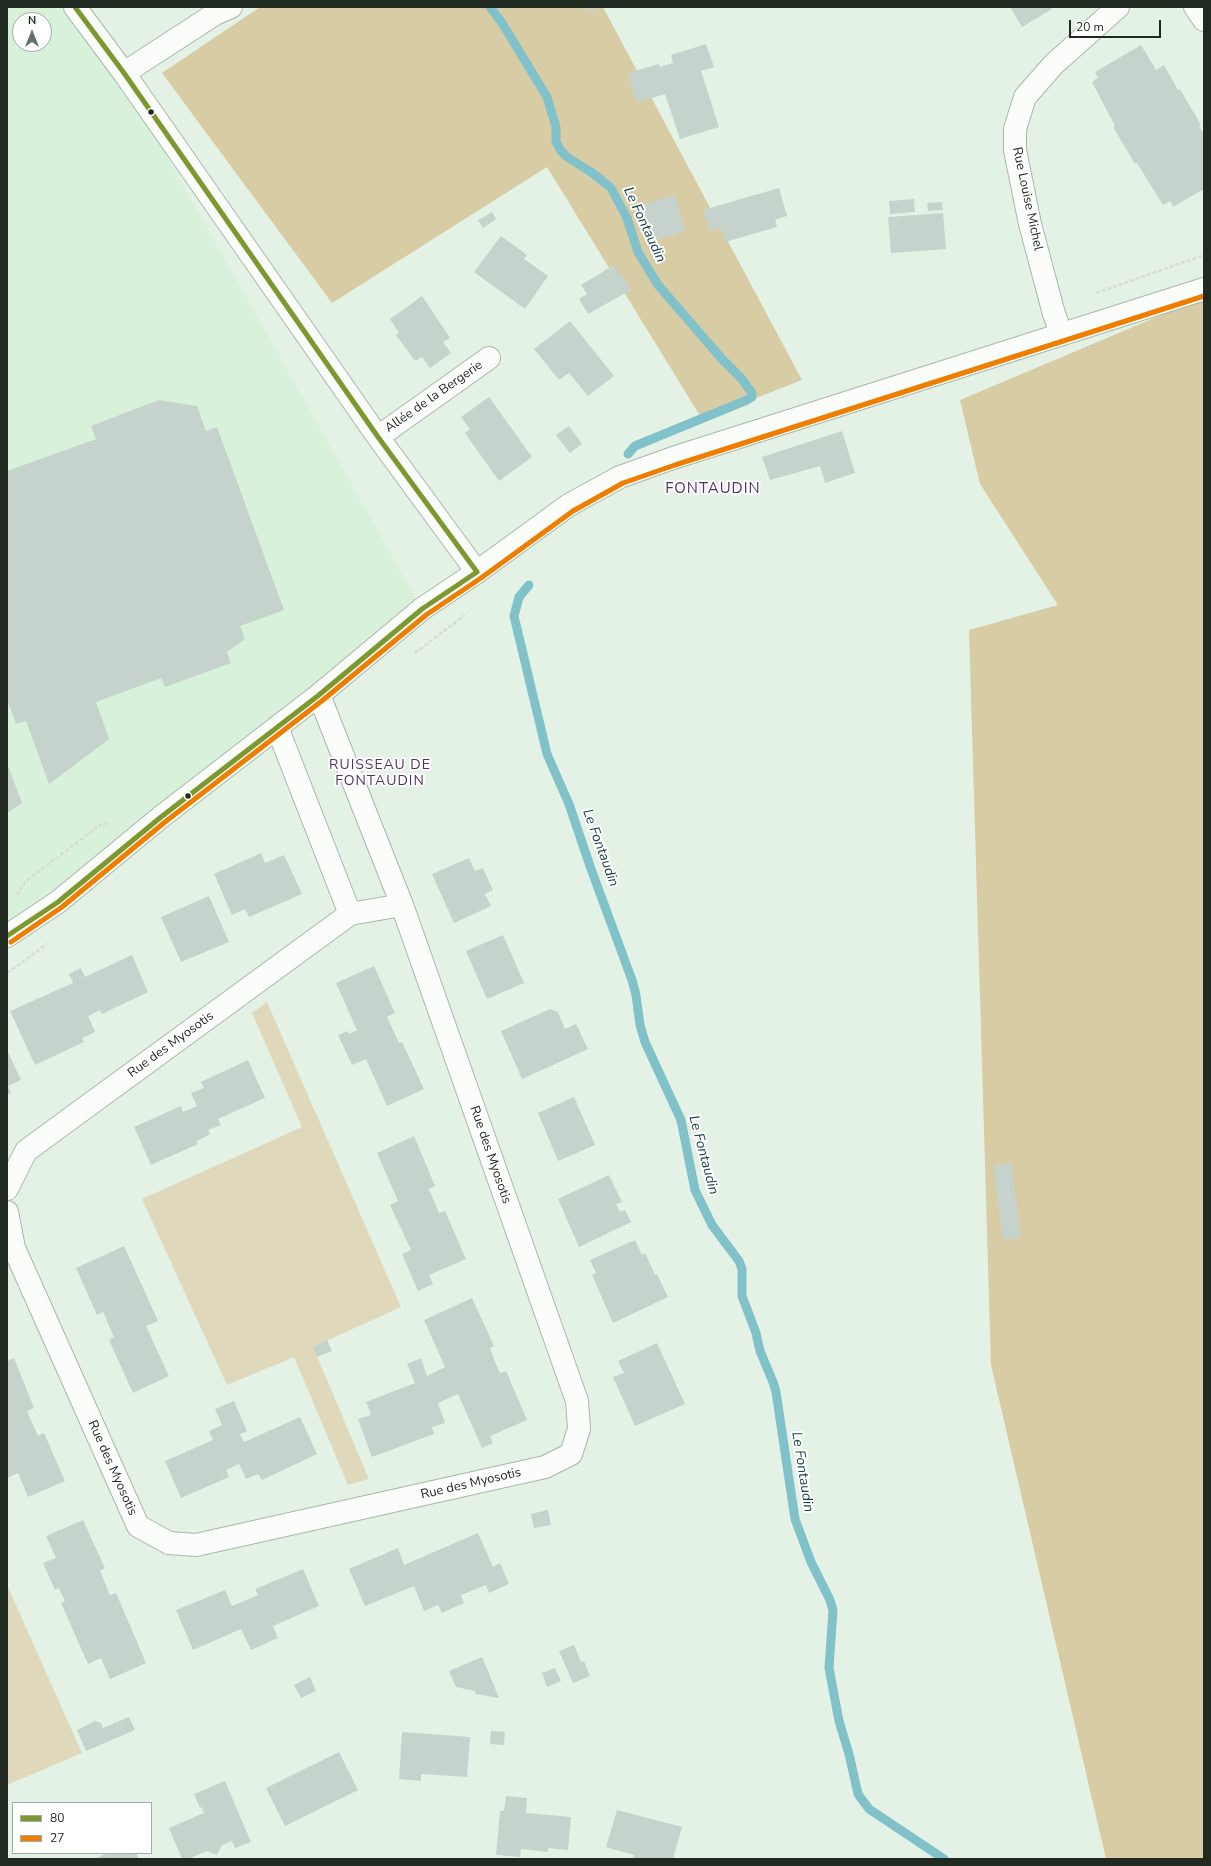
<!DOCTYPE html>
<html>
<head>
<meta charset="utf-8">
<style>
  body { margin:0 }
  #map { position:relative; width:1211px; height:1866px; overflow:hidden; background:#e4f2e5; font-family:"Nunito Sans",sans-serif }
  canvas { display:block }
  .frame { position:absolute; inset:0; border:8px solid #202a21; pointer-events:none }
  .legend { position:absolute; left:12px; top:1802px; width:140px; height:52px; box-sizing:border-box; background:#fff; border:1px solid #a6aaa6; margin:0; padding:5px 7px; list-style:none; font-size:12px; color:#202a21 }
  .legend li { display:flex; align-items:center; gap:8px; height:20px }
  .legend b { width:20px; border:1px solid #a6aaa6 }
  .north { position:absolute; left:12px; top:12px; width:40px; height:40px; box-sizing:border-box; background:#fff; border:1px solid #a6aaa6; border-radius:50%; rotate:0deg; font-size:11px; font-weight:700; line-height:16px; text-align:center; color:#202a21 }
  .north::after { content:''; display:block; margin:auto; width:14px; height:18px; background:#657066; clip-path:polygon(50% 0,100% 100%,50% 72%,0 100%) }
  .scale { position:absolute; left:1069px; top:20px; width:92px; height:18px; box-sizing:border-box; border:2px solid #202a21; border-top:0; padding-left:5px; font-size:12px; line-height:14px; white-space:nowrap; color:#202a21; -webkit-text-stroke:3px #fff; paint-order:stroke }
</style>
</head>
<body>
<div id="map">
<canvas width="1211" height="1866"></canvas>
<div class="frame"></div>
<ul class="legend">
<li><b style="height:5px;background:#7c982e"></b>80</li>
<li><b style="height:5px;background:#ee7d00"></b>27</li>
</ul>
<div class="north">N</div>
<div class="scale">20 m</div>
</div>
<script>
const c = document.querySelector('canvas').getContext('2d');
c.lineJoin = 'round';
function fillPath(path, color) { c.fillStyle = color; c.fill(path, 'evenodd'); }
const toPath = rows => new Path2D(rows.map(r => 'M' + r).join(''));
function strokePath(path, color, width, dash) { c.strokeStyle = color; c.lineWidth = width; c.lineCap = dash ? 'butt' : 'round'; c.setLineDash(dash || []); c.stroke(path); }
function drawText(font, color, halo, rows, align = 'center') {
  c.font = font + ' "Nunito Sans",sans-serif'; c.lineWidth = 4; c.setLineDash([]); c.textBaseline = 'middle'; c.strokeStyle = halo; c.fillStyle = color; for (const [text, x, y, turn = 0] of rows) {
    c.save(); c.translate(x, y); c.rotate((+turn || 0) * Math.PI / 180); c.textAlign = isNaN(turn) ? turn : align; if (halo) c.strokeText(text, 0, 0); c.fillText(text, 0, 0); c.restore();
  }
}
fillPath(toPath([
  [7,7,83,7,422,609,7,930],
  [20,20,44,20,44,44,20,44]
]), '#d8f1db');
fillPath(toPath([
  [267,1002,401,1307,313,1347,369,1479,348,1485,294,1357,227,1385,142,1199,302,1127,252,1013],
  [7,1585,82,1753,7,1785]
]), '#e0d8bb');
fillPath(toPath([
  [260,7,603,7,802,380,702,419,547,167,332,303,162,73],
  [1204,297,1204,1859,1106,1859,991,1365,969,630,1058,605,980,484,960,400]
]), '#d8cca5');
strokePath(toPath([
  [490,7,502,23,547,97,556,127,556,142,561,151,567,157,594,174,611,188,627,218,638,252,658,285,722,359,741,378,752,393,752,397,747,400,635,446,628,454],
  [529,585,519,597,514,616,547,754,569,804,591,869,632,980,636,995,640,1025,645,1042,681,1120,695,1190,712,1225,739,1261,742,1269,742,1296,756,1333,760,1351,773,1382,776,1392,795,1519,811,1562,830,1600,833,1610,829,1668,839,1721,849,1754,858,1794,869,1809,944,1859]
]), '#81c2ca', 9);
fillPath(toPath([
  [585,7,600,7,600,8,586,11],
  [1010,7,1051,7,1052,9,1022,27],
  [706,44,714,67,701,71,719,127,680,139,665,94,636,103,628,73,659,64,660,67,673,63,671,55],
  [1141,45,1156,70,1164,65,1178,90,1180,89,1201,125,1199,126,1204,134,1204,189,1173,207,1170,201,1163,205,1137,163,1135,164,1113,127,1115,126,1092,82,1098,78,1095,72],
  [779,188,787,216,775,220,777,227,725,242,721,228,709,231,703,210],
  [675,195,685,231,651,241,641,205],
  [914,199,915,212,890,214,889,201],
  [942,202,943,210,928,211,927,203],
  [492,212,496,219,483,228,478,220],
  [943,213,946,249,891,253,888,217],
  [501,236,527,255,524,259,548,276,525,309,474,272],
  [614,265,620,275,622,274,631,290,588,314,579,299,587,294,581,285],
  [422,296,450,338,443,342,451,353,430,368,422,357,415,361,396,335,399,333,390,319],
  [570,321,614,376,588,396,569,373,559,380,534,349],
  [489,397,532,457,499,481,465,433,470,429,461,417],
  [159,400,197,406,206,431,217,427,284,610,240,626,245,639,227,652,231,663,165,687,161,678,96,702,109,739,49,784,26,721,16,724,7,699,7,471,96,439,91,426],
  [569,426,582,444,570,453,556,435],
  [842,431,855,473,825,483,820,466,770,480,762,457],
  [7,763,22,803,7,813],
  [261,853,265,863,284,855,302,894,249,917,245,909,232,915,214,874],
  [469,858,475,871,483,868,493,890,485,894,491,906,454,923,432,874],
  [209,896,229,942,181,962,161,917],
  [503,935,524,983,487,999,466,951],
  [132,955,148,992,102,1014,100,1010,88,1016,95,1032,82,1038,84,1042,35,1065,10,1011,73,983,69,974,81,968,85,977],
  [374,966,395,1013,387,1017,399,1043,402,1042,424,1089,387,1106,366,1059,352,1065,338,1035,347,1031,349,1034,357,1030,336,983],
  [550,1009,558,1012,565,1029,576,1024,588,1049,522,1079,501,1031],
  [7,1050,21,1080,8,1086,11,1093,7,1095],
  [248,1060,265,1098,218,1119,221,1125,208,1130,210,1134,197,1141,198,1144,151,1165,134,1127,181,1106,183,1112,197,1106,191,1093,204,1088,201,1082],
  [574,1097,595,1145,558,1161,538,1113],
  [414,1136,435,1186,429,1189,439,1213,445,1211,466,1259,429,1275,433,1284,418,1291,402,1254,411,1250,390,1205,398,1201,377,1153],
  [1011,1163,1021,1237,1003,1240,993,1166],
  [609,1175,622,1202,616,1204,620,1212,625,1210,631,1222,579,1247,558,1199],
  [635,1240,642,1255,645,1253,655,1275,657,1274,668,1297,613,1323,592,1275,596,1273,590,1260],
  [124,1246,158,1321,146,1326,169,1376,133,1393,109,1340,114,1337,103,1312,97,1315,76,1268],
  [472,1298,494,1346,490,1348,495,1362,500,1373,506,1371,527,1420,490,1436,493,1443,482,1448,458,1394,438,1403,445,1423,432,1427,434,1434,372,1457,358,1419,371,1415,366,1402,415,1383,407,1364,421,1358,427,1376,445,1367,424,1320],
  [327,1340,332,1351,317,1357,313,1347],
  [657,1343,685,1404,635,1426,613,1377,624,1373,618,1361],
  [14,1358,34,1408,27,1411,38,1436,44,1433,65,1481,28,1497,18,1473,7,1478,7,1361],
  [234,1401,247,1431,240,1434,244,1442,300,1417,317,1454,262,1480,258,1474,246,1479,239,1464,226,1470,229,1477,181,1498,165,1461,213,1440,209,1431,222,1425,215,1409],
  [548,1510,551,1525,534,1528,531,1514],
  [83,1520,105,1568,100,1571,110,1595,116,1593,146,1663,110,1679,101,1658,88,1664,61,1603,65,1601,59,1588,55,1590,43,1563,56,1558,46,1536],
  [478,1533,493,1567,500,1563,509,1584,489,1593,486,1585,461,1595,464,1603,442,1613,438,1605,424,1611,414,1586,365,1606,349,1569,398,1548,404,1565],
  [303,1569,319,1606,273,1626,278,1638,251,1650,241,1629,193,1650,176,1610,225,1590,232,1606,258,1595,255,1589],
  [574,1645,581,1662,584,1661,590,1676,573,1683,559,1651],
  [482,1657,493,1683,499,1698,476,1694,475,1691,456,1687,449,1671],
  [555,1668,561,1681,547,1687,542,1673],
  [310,1677,316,1691,301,1698,294,1685],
  [129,1717,135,1730,86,1751,77,1730,95,1721,101,1723,103,1728],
  [491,1731,505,1732,504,1745,490,1744],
  [402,1732,470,1737,467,1777,421,1774,421,1781,399,1779],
  [339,1752,358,1790,285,1826,266,1788],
  [225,1781,251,1842,235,1848,232,1841,222,1845,217,1855,207,1851,188,1859,182,1859,169,1828,204,1813,202,1807,200,1808,194,1794],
  [506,1796,527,1798,526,1813,571,1817,568,1850,548,1848,548,1852,521,1849,520,1857,496,1855,500,1811,504,1811],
  [617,1810,682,1827,673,1859,633,1859,634,1855,606,1847],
  [107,1853,136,1853,139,1859,95,1859]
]), '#c6d3cc');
const street = toPath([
  [75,7,124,73,378,437,477,572],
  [1195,7,1204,20],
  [124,73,215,14,231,7],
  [1061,333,1054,314,1030,224,1015,150,1015,129,1025,97,1054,64,1118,7],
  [378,437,489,358],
  [319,695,402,905],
  [277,727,350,914],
  [7,1189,26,1151,350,914,402,905,577,1401,579,1429,571,1454,545,1467,196,1545,169,1543,138,1526,14,1248,7,1212]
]);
const secondary = toPath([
  [7,936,58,902,161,817,319,695,422,609,477,572,569,505,620,477,673,458,1204,289]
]);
strokePath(street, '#abb6ab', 24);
strokePath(secondary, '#abb6ab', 24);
strokePath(toPath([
  [1096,293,1204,255],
  [415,653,465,615],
  [17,895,25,882,100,825,110,823],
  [7,973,47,944]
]), '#d8dcd8', 2.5, [4, 2]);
strokePath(street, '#fbfdfb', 22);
strokePath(secondary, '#fbfdfb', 22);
strokePath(toPath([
  [75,7,124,73,378,437,477,572],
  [7,936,58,902,161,817,319,695,422,609,477,572]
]), '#7c982e', 5);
strokePath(toPath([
  [11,942,62,907,165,822,323,700,426,615,481,578,573,511,623,483,675,465,1204,296]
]), '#ee7d00', 5);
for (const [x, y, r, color] of [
  [151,112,3.5,"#202a21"],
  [188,796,3.5,"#202a21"]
]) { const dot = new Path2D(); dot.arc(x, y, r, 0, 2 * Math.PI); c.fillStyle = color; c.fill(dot); strokePath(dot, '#fff', 1.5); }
drawText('13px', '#202a21', '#fff', [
  ["Rue Louise Michel",1027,199,78],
  ["Allée de la Bergerie",434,397,-35],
  ["Rue des Myosotis",171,1045,-36],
  ["Rue des Myosotis",490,1155,71],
  ["Rue des Myosotis",112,1468,66],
  ["Rue des Myosotis",471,1484,-13]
]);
drawText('italic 14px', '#194149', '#fff', [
  ["Le Fontaudin",644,225,65],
  ["Le Fontaudin",600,848,70],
  ["Le Fontaudin",703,1155,75],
  ["Le Fontaudin",802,1472,81]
]);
c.letterSpacing = '1px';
drawText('14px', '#532f68', '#fff', [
  ["RUISSEAU DE",380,766],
  ["FONTAUDIN",380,782]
]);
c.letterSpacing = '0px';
c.letterSpacing = '1px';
drawText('15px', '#532f68', '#fff', [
  ["FONTAUDIN",713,489]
]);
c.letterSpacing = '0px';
</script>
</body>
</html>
